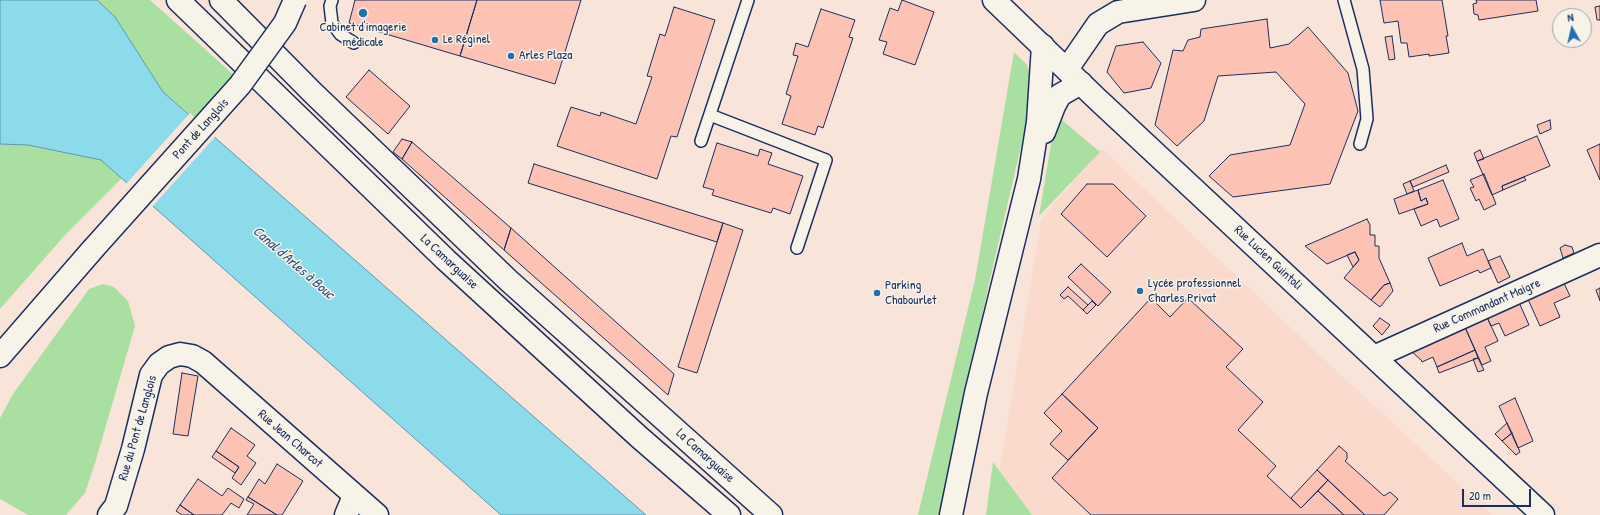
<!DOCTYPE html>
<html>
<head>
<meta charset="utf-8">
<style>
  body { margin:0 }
  #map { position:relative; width:1600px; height:515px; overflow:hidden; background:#f8e4d8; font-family:"Patrick Hand",sans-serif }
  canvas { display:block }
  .north { position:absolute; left:1552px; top:8px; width:40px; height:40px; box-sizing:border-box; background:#f7f3e8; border:1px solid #9fa5b1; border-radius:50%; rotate:352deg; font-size:11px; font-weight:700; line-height:16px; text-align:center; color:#1b2f5e }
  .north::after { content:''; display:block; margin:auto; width:14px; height:18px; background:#1f6fb2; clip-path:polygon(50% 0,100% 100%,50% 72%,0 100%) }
  .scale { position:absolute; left:1462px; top:489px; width:69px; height:18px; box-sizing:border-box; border:2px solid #1b2f5e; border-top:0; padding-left:5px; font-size:12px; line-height:14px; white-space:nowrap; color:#1b2f5e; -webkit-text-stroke:3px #f7f3e8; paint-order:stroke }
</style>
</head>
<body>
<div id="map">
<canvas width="1600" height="515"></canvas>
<div class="north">N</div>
<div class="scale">20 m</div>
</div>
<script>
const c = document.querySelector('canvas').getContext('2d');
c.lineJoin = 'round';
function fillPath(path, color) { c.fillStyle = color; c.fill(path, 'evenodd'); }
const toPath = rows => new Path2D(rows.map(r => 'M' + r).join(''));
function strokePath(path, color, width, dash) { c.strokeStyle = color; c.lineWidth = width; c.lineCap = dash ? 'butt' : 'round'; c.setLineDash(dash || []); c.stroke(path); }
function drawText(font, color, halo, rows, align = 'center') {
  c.font = font + ' "Patrick Hand",sans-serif'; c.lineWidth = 3; c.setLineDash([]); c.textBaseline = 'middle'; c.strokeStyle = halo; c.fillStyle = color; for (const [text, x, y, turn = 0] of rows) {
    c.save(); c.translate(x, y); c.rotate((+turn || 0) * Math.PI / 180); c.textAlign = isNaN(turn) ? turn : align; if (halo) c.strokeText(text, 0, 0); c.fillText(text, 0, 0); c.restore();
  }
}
fillPath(toPath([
  [1101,148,1327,362,1492,515,992,515,1041,220]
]), '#f9dacd');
fillPath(toPath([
  [97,0,150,0,235,76,196,120,163,92,115,17],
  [1014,52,1027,65,1032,80,1033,95,988,288,940,515,918,515,975,280],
  [1056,115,1100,152,1039,216],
  [0,144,28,145,101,159,122,178,66,234,0,309],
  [103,284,114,287,128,301,135,326,95,463,85,493,66,515,28,515,0,499,0,418,13,394,89,289],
  [993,462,1032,515,1033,515,986,515]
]), '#aadfa2');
const water = toPath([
  [0,0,97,0,115,17,163,92,646,515,501,515,101,160,28,145,0,144,0,0]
]);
fillPath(water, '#8cdbea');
strokePath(water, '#5f96b2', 1);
fillPath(toPath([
  [190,113,216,136,152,207,126,184]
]), '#f8e4d8');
const building = toPath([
  [355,0,477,0,460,56,349,23,355,0],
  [477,0,581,0,555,84,460,56,477,0],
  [902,0,934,12,915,65,883,54,887,42,879,40,890,8,898,11,902,0],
  [1380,0,1442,0,1448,36,1446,36,1449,53,1429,56,1429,54,1409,57,1407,43,1401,43,1398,21,1384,23,1380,0],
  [1476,0,1536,0,1538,11,1479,20,1478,15,1474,14,1473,4,1477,3,1476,0],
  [1600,6,1600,20,1597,20,1595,7,1600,6],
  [674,7,715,20,677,137,671,136,657,179,557,146,571,107,600,116,601,112,636,124,652,77,647,76,660,34,665,36,674,7],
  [821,9,855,20,849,37,853,38,823,128,818,126,815,135,782,124,791,96,786,94,798,56,793,55,796,43,808,47,821,9],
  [1267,19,1270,48,1289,44,1308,27,1348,73,1358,111,1330,184,1233,197,1209,176,1230,155,1290,145,1305,104,1276,72,1218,76,1204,121,1177,146,1155,125,1173,50,1183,51,1188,40,1200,37,1201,29,1267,19],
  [1392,36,1395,59,1389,60,1385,37,1392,36],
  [1143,42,1161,63,1151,88,1124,93,1107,72,1116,46,1143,42],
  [369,70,410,106,388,134,346,97,369,70],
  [1550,120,1551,129,1540,134,1537,125,1550,120],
  [1537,136,1550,166,1502,186,1503,190,1492,195,1477,161,1537,136],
  [402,139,412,142,402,159,393,152,402,139],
  [412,142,511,228,504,250,402,159,412,142],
  [717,143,758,156,760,149,772,153,768,164,803,176,790,214,773,208,771,213,712,195,714,190,703,187,717,143],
  [1600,144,1600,180,1587,150,1600,144],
  [1480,150,1484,159,1477,161,1474,153,1480,150],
  [534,164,723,223,717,242,528,183,534,164],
  [1446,165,1449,172,1413,187,1410,181,1446,165],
  [1484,174,1496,204,1484,210,1479,199,1476,201,1470,188,1474,187,1470,180,1484,174],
  [1524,177,1526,180,1503,190,1502,186,1524,177],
  [1443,180,1459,219,1440,227,1437,219,1421,226,1414,209,1428,204,1426,198,1421,201,1418,190,1443,180],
  [1410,181,1414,191,1407,194,1403,184,1410,181],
  [1087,184,1113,184,1146,216,1107,257,1061,214,1087,184],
  [1418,190,1421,201,1426,198,1428,204,1399,214,1394,199,1418,190],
  [1367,219,1370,225,1370,235,1375,235,1375,246,1379,246,1379,258,1390,283,1384,285,1371,300,1344,278,1359,260,1355,252,1327,264,1305,246,1367,219],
  [723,223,743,230,697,373,678,367,723,223],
  [511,228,674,374,668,395,504,250,511,228],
  [1462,243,1467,256,1483,249,1491,268,1480,273,1478,270,1440,286,1428,258,1462,243],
  [1565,245,1572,247,1574,253,1563,258,1560,248,1565,245],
  [1355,252,1359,260,1353,267,1347,255,1355,252],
  [1500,256,1510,277,1498,283,1488,261,1500,256],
  [1081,264,1111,292,1098,306,1068,277,1081,264],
  [1563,281,1570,296,1554,303,1560,317,1540,326,1527,297,1563,281],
  [1390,283,1393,291,1380,307,1371,300,1384,285,1390,283],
  [1068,287,1088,305,1083,310,1068,296,1064,299,1060,295,1068,287],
  [1600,288,1600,301,1596,290,1600,288],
  [1151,298,1170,317,1188,298,1243,349,1226,367,1263,402,1238,430,1276,466,1267,476,1301,508,1318,491,1344,515,1091,515,1052,478,1098,428,1062,394,1151,298],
  [1518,300,1529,325,1505,336,1499,323,1491,326,1486,315,1518,300],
  [1092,301,1096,305,1087,314,1083,310,1092,301],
  [1486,315,1498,341,1485,347,1491,361,1482,365,1464,325,1486,315],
  [1380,318,1390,325,1382,335,1373,326,1380,318],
  [1464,325,1475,350,1437,367,1433,357,1422,362,1422,361,1409,349,1464,325],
  [1475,350,1478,358,1439,373,1437,367,1475,350],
  [1478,358,1484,370,1478,372,1473,359,1478,358],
  [182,373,198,376,188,436,173,434,182,373],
  [1062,394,1098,428,1068,460,1050,444,1062,431,1044,413,1062,394],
  [1515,398,1533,441,1518,448,1499,406,1515,398],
  [1507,423,1512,433,1502,441,1495,434,1507,423],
  [231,428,255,445,247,456,256,463,241,485,232,478,239,467,216,451,231,428],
  [1512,433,1520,452,1516,455,1502,441,1512,433],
  [1339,446,1347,453,1347,459,1345,461,1384,496,1390,492,1398,499,1384,515,1365,515,1317,470,1339,446],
  [216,451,239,467,235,473,212,457,216,451],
  [277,464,303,481,282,515,277,515,248,497,259,479,265,484,277,464],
  [1317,470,1328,480,1301,508,1291,498,1317,470],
  [198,479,222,496,228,488,244,499,239,508,231,503,222,515,194,515,180,505,198,479],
  [1328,480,1365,515,1344,515,1318,491,1328,480],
  [248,497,277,515,247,515,254,504,246,500,248,497],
  [180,505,194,515,182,515,176,511,180,505]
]);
fillPath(building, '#fcc2b3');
strokePath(building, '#1b2f5e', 1);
const lane = toPath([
  [332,0,330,6,332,23,340,34,354,43],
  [1344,0,1363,69,1367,119,1360,144],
  [710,115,826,160,797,248],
  [701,141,748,0]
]);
const street = toPath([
  [994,0,1096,98,1543,515],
  [1067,69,1098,24,1118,12,1194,0],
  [1374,357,1600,255],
  [346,515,354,496]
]);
const secondary = toPath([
  [0,356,93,249],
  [109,515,116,506,133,449,151,375,159,364,169,357,180,354,192,356,203,362,377,515]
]);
const highway = toPath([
  [178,0,446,260,639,437,729,515],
  [221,0,313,93,508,280,771,515],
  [1044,132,1054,106,1060,95,1081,83],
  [951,515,976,393,1029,179,1038,122,1043,46]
]);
strokePath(lane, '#1b2f5e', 14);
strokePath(street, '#1b2f5e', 25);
strokePath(secondary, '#1b2f5e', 25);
strokePath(highway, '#1b2f5e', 25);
strokePath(lane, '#f7f3e8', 11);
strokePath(street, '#f7f3e8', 22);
strokePath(secondary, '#f7f3e8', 22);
strokePath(highway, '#f7f3e8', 22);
const secondaryBridge = toPath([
  [93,249,240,85,285,23,295,0]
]);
strokePath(secondaryBridge, '#1b2f5e', 25, []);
strokePath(secondaryBridge, '#f7f3e8', 22);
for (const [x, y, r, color] of [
  [363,13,5,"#1f6fb2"],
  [435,40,4,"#1f6fb2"],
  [511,56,4,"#1f6fb2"],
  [1140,291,4,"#1f6fb2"],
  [877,293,4,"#1f6fb2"]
]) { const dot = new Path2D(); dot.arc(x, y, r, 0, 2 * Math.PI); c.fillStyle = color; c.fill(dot); strokePath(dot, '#f7f3e8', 1.5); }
drawText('13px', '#1b2f5e', '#f7f3e8', [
  ["Cabinet d'imagerie",363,28,"center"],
  ["médicale",363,43,"center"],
  ["Le Réginel",443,40],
  ["Arles Plaza",519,56],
  ["Lycée professionnel",1148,284],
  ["Charles Privat",1148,299],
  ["Parking",885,286],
  ["Chabourlet",885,301]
], 'left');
drawText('13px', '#1b2f5e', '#f7f3e8', [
  ["Pont de Langlois",201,129,-48],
  ["Rue Lucien Guintoli",1268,258,43],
  ["La Camarguaise",449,262,43],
  ["Rue Commandant Maigre",1487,306,-24],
  ["Rue du Pont de Langlois",138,428,-74],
  ["Rue Jean Charcot",290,439,41],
  ["La Camarguaise",705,456,42]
]);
drawText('italic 14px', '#32517a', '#f7f3e8', [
  ["Canal d'Arles à Bouc",293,263,41]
]);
</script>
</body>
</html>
